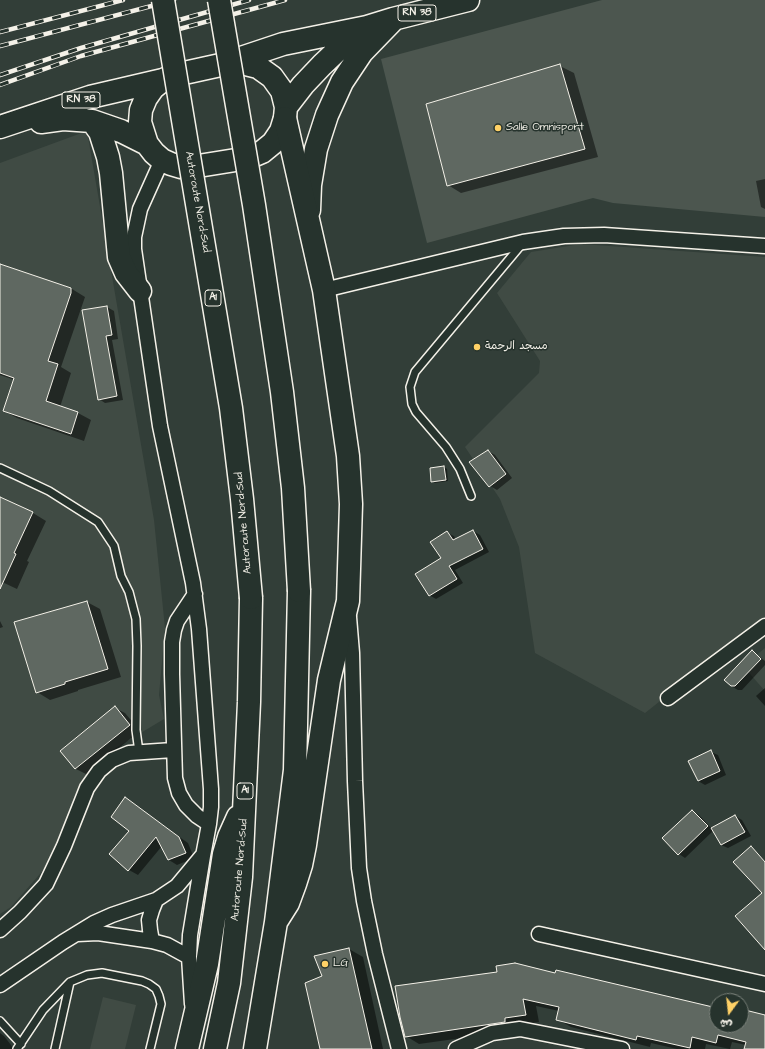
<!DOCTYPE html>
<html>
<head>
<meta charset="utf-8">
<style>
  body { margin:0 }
  #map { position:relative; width:765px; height:1049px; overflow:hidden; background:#323e38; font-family:"Architects Daughter","Playpen Sans Arabic",sans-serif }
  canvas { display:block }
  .north { position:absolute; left:709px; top:993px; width:40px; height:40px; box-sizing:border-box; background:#26332d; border:1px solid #787f78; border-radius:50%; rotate:195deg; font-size:11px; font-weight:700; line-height:16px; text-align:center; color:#f4f1e8 }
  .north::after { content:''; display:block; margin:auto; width:14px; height:18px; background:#ffd166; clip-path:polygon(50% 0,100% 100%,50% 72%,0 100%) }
</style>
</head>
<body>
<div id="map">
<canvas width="765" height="1049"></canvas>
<div class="north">ش</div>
</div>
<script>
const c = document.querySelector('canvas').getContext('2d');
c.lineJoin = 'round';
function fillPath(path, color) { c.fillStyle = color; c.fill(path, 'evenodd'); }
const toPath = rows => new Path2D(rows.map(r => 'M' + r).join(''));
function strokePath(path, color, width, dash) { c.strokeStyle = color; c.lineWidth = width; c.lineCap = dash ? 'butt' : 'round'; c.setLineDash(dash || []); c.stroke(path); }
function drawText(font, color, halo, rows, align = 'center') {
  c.font = font + ' "Architects Daughter","Playpen Sans Arabic",sans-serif'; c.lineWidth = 3; c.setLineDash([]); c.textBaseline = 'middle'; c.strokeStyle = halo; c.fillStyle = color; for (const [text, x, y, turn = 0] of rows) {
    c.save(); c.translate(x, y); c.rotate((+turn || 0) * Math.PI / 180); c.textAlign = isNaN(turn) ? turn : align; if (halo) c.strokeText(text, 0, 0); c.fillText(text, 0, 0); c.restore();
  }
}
fillPath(toPath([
  [87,131,154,520,165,628,159,695,164,719,109,752,97,761,75,794,53,859,11,907,0,914,0,163],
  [581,244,765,257,765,618,645,713,535,653,519,547,500,499,465,447,539,373,540,361,497,293,531,252],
  [765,648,765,691,743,666],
  [103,997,136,1005,125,1049,90,1049]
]), '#404b44');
fillPath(toPath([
  [602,0,765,0,765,217,613,203,593,198,427,243,381,59]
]), '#4c564f');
fillPath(toPath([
  [560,66,574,73,598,157,461,193,448,185],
  [765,179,765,209,761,207,756,181],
  [0,265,72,289,85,297,61,367,71,373,60,407,78,413,91,420,84,441,17,418,4,411,15,380,0,375],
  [107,307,114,311,118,339,112,340,123,400,105,403,99,399],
  [488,451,495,455,512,478,497,490,490,486],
  [444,467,447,469,448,481,435,483,432,481],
  [0,498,33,513,46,521,27,561,29,562,17,589,0,581],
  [473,531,480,535,489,552,455,570,463,583,436,599,429,595,442,558,447,533,454,536,456,540],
  [87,602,100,609,121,677,78,690,78,691,50,700,37,692],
  [0,621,3,627,0,628],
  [752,651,765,661,765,665,742,690,738,690,731,686],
  [765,688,765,706,756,696],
  [115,708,125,713,140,731,86,774,76,769,62,751],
  [711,752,718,755,726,775,705,785,698,781],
  [126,799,188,843,194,858,177,865,169,860,162,846,138,875,129,870,110,854,130,831],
  [692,811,699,815,712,829,735,816,742,820,751,836,728,848,721,845,714,830,685,858,679,854],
  [349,949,363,957,383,1049,321,1049,323,977],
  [556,974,711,1007,712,1003,717,1004,717,1025,741,1025,741,1010,765,1016,765,1049,746,1049,746,1045,732,1042,730,1049,706,1044,705,1049,677,1049,651,1043,650,1047,571,1027,557,1019,559,1011,536,1006,539,1022,518,1025,519,1030,419,1044,406,1036],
  [0,1033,4,1036,14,1049,0,1049]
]), '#0007');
const building = toPath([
  [560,64,585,149,447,186,426,104,560,64],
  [0,264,71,288,71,293,48,361,58,364,46,401,78,412,71,434,3,411,14,378,0,373,0,264],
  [107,306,112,335,106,336,117,396,98,400,82,310,107,306],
  [488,450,506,474,489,487,469,462,488,450],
  [444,466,446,480,431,482,430,468,444,466],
  [0,497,33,512,14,553,16,554,0,589,0,497],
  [473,530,483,549,449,566,457,579,429,596,415,574,441,558,430,542,447,531,453,540,473,530],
  [87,601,108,669,65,682,65,684,36,693,14,622,87,601],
  [752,650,761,659,735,686,731,686,724,680,752,650],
  [115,706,130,725,75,769,60,751,115,706],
  [711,750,720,771,698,781,688,761,711,750],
  [125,797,179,837,186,853,168,860,156,837,128,871,109,854,129,831,111,817,125,797],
  [692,810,708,826,678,855,662,838,692,810],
  [735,815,745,832,721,845,711,828,735,815],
  [751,846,765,862,765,950,735,916,762,893,733,862,751,846],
  [349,948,372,1049,320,1049,305,983,322,976,314,956,349,948],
  [515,963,555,973,556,970,717,1008,717,1025,741,1025,741,1009,765,1015,765,1049,744,1049,746,1042,718,1035,716,1043,692,1037,690,1048,637,1036,636,1040,556,1020,559,1007,523,999,526,1015,505,1018,505,1022,405,1037,400,1017,395,986,497,972,496,966,515,963]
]);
fillPath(building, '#5f6861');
strokePath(building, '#f4f1e8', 1);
const service = toPath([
  [0,468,49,491,98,522,114,546,121,576,129,592,136,619,137,646,136,730,139,752],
  [471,496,460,469,446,447,416,412,412,404,410,387,415,372,522,244],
  [0,1021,21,1044],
  [17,1049,43,1010,70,982],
  [55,1049,70,982,87,975,102,973,142,981,149,984,156,989,159,996,161,1004,150,1049]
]);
const minor = toPath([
  [162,160,140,209,134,237,134,249,160,426,193,583,199,629,211,789,211,807,209,824,203,856,190,935,189,957,192,1004],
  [324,290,523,242,564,236,604,235,765,246],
  [195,594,177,621,174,630,172,642,172,674,175,778,179,793,186,805,197,816,209,824],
  [349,617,352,653,355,781,359,868,364,901,375,954,399,1049],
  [668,698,765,626],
  [0,930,20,912,46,884,64,846,87,788,99,771,112,760,129,753,173,750],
  [77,934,98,933,152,941,167,945,189,957],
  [539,934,765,984],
  [152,941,150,930,149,920,152,910,156,900],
  [0,985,63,942,94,923,112,915,156,900,177,886,202,856],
  [456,1049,492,1033,520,1029,622,1049]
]);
const primary = toPath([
  [232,61,283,44,367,27,393,19,468,0],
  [242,63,258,67,272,77,282,91,286,107,285,118,281,131,273,143,262,152,248,158,192,167,181,167,171,164,162,160,154,153,147,144,140,122,141,110,146,98,153,88,163,80,175,75,225,64,242,63],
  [286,107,303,85,322,65,342,46,363,31],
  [92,121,100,132,108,157,111,173,119,257,126,273,140,291],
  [41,122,63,119,92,121,121,131,147,144],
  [0,127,90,97,163,80],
  [309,210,310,185,316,149,327,115,342,82,362,52,393,20]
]);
const motorway = toPath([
  [276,922,288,903,295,884,301,865,305,845,329,680,348,601,351,504,348,456,324,290,285,118],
  [187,1049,207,964,224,854,229,837,238,817],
  [215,1049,229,983,241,877,249,702,251,598],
  [255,1049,276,922,295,770,299,591]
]);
strokePath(service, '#f4f1e8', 10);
strokePath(minor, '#f4f1e8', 17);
strokePath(primary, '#f4f1e8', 25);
strokePath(motorway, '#f4f1e8', 25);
strokePath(service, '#26332d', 7);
strokePath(minor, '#26332d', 14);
strokePath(primary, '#26332d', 22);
strokePath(motorway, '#26332d', 22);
const rail = toPath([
  [0,32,123,0],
  [0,46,174,0],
  [0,75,81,48,249,0],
  [0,85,81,56,285,0]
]);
strokePath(rail, '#f4f1e8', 4.5);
strokePath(rail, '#26332d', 3, [9]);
const motorwayBridge = toPath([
  [163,0,231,408,242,499,251,598],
  [219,0,254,205,282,392,293,488,299,591]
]);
strokePath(motorwayBridge, '#f4f1e8', 25, []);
strokePath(motorwayBridge, '#26332d', 22);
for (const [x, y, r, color] of [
  [498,128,4,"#ffd166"],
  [477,347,4,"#ffd166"],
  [325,964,4,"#ffd166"]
]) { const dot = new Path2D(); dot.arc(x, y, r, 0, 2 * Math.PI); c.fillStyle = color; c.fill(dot); strokePath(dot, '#26332d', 1.5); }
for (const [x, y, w] of [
  [417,13,38],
  [81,100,38],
  [213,298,16],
  [245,791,16]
]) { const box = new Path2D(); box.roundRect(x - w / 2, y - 8, w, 16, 3); c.fillStyle = '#26332d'; c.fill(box); strokePath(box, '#f4f1e8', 1); }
drawText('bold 10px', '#f4f1e8', null, [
  ["RN 38",417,13],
  ["RN 38",81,100],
  ["A1",213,298],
  ["A1",245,791]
]);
drawText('11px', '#f4f1e8', '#26332d', [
  ["Salle Omnisport",506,128],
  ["مسجد الرحمة",485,347],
  ["LG",333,964]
], 'left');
drawText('11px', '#f4f1e8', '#26332d', [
  ["Autoroute Nord-Sud",197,202,80],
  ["Autoroute Nord-Sud",244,523,-95],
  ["Autoroute Nord-Sud",240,870,-85]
]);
</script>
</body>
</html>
